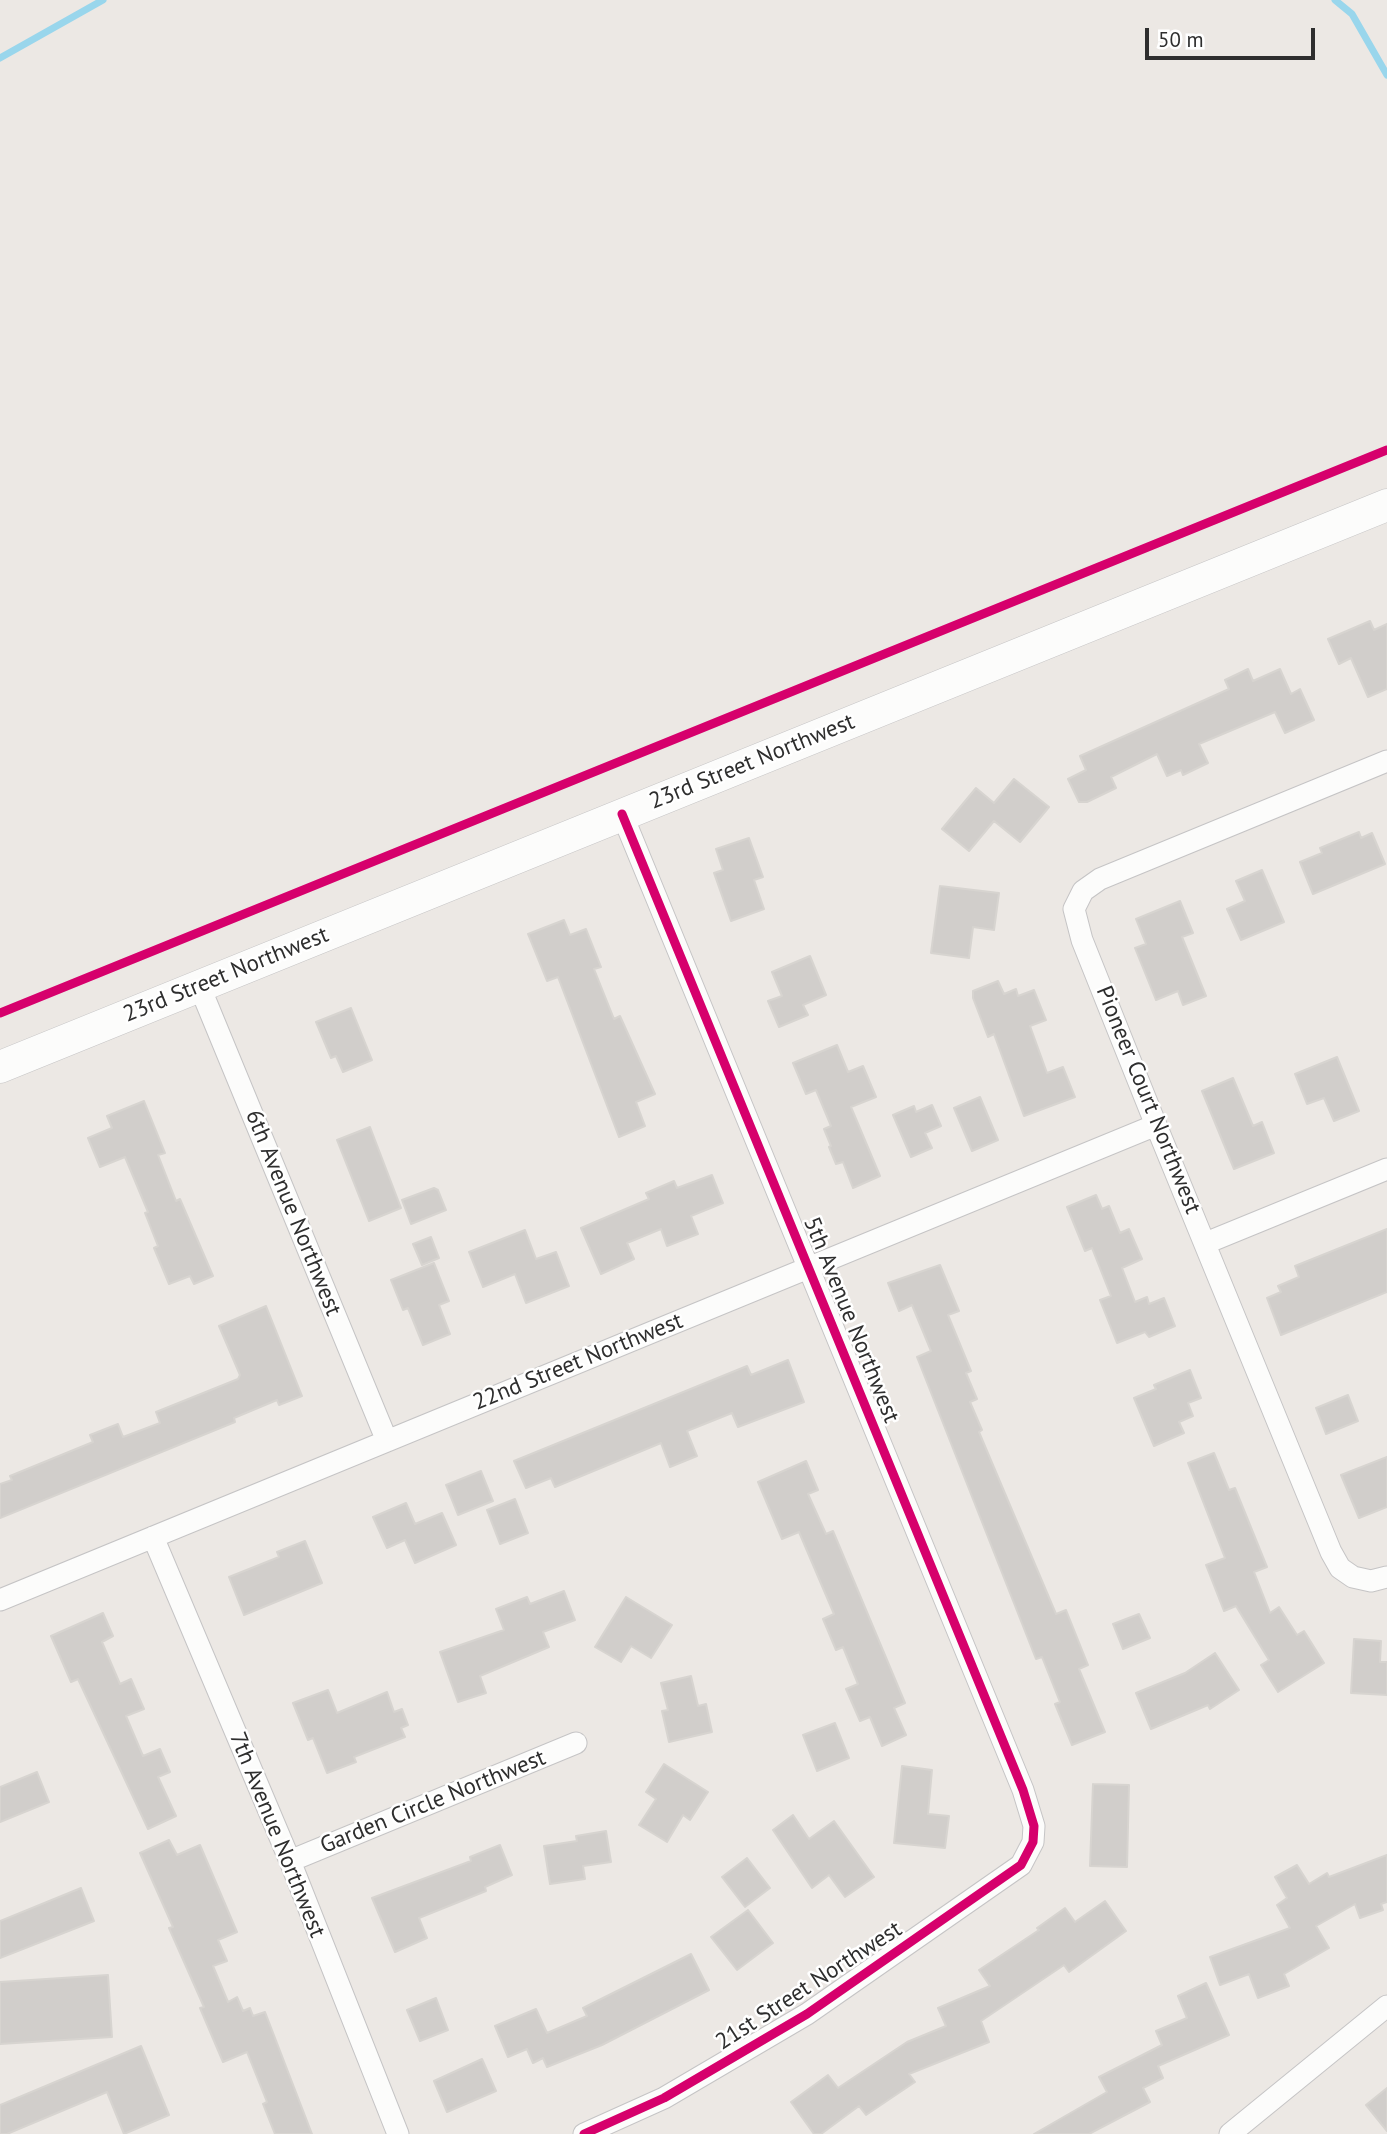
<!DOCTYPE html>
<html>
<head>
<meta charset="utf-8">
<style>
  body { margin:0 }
  #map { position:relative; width:1387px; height:2134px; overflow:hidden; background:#ece8e4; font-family:"PT Sans",sans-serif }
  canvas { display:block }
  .scale { position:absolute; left:1145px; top:28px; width:170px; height:32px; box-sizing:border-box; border:4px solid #2e2e2e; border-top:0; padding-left:9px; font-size:21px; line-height:24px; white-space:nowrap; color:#2e2e2e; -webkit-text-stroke:5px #fff; paint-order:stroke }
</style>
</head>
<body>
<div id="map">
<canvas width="1387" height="2134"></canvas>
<div class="scale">50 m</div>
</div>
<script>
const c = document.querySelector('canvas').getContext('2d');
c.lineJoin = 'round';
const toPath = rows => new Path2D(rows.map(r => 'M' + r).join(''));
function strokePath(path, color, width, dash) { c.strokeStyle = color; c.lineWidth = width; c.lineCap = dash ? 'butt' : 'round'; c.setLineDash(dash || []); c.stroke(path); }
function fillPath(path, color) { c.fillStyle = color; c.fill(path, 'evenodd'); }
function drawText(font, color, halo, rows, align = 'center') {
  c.font = font + ' "PT Sans",sans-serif'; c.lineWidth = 5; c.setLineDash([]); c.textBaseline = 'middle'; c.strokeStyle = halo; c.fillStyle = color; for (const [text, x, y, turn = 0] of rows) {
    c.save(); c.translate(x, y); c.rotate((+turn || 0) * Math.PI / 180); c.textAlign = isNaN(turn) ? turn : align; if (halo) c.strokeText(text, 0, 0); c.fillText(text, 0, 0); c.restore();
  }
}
strokePath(toPath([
  [1335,0,1352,14,1387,75],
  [0,58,103,0]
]), '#99d6ec', 7);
const building = toPath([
  [1370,621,1374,630,1387,624,1387,689,1368,697,1351,658,1339,664,1328,639,1370,621],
  [1248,669,1253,681,1280,669,1291,694,1300,689,1314,720,1285,733,1275,712,1199,744,1208,763,1183,775,1181,770,1167,776,1157,754,1111,777,1116,788,1087,802,1079,802,1068,779,1086,770,1080,756,1229,689,1225,680,1248,669],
  [1014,779,1049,807,1020,842,994,821,969,851,942,829,976,788,994,803,1014,779],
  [1359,832,1361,838,1372,833,1385,864,1313,894,1300,862,1322,853,1320,848,1359,832],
  [749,838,763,877,754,880,764,909,731,921,714,873,723,870,716,849,749,838],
  [1262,870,1284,922,1241,940,1227,909,1245,901,1236,881,1262,870],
  [940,886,999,893,994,930,973,927,969,958,931,953,940,886],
  [1180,901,1193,933,1182,937,1206,996,1183,1005,1178,991,1156,1000,1135,948,1146,944,1136,919,1180,901],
  [564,920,570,935,586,929,601,967,594,969,614,1019,620,1016,655,1094,636,1102,645,1126,619,1137,558,977,547,981,528,934,564,920],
  [810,956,826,995,803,1005,808,1015,779,1027,768,1001,782,996,772,972,810,956],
  [998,981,1004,994,1016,989,1018,996,1034,990,1046,1020,1030,1026,1047,1073,1063,1067,1075,1097,1024,1116,994,1034,988,1037,973,998,973,991,998,981],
  [351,1008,372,1060,343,1072,336,1056,331,1058,316,1022,351,1008],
  [837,1045,848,1072,863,1066,876,1097,851,1107,880,1176,853,1188,843,1162,836,1164,829,1147,831,1146,824,1129,831,1126,816,1090,806,1094,793,1063,837,1045],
  [1337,1057,1359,1111,1334,1121,1324,1098,1307,1104,1295,1074,1337,1057],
  [1233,1078,1253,1126,1262,1122,1274,1153,1234,1169,1202,1091,1233,1078],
  [980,1097,998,1140,972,1151,954,1108,980,1097],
  [144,1101,165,1153,158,1155,176,1201,180,1199,213,1276,194,1284,190,1276,169,1284,154,1248,158,1246,145,1213,148,1212,125,1157,100,1167,88,1138,112,1128,107,1116,144,1101],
  [932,1105,941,1126,925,1133,932,1148,911,1157,893,1115,914,1106,916,1112,932,1105],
  [370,1127,401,1208,369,1221,337,1140,370,1127],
  [712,1175,723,1203,691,1216,698,1234,667,1246,661,1229,627,1243,634,1259,601,1274,581,1228,649,1199,646,1193,674,1181,677,1188,712,1175],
  [434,1188,438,1190,446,1210,411,1224,402,1200,434,1188],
  [1096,1195,1102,1209,1109,1206,1120,1233,1129,1229,1142,1259,1122,1268,1135,1302,1147,1297,1149,1304,1164,1298,1175,1326,1149,1337,1145,1332,1117,1343,1100,1300,1111,1296,1092,1248,1085,1251,1067,1207,1096,1195],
  [1387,1229,1387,1292,1281,1335,1267,1298,1281,1292,1278,1286,1299,1277,1295,1266,1387,1229],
  [525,1230,536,1259,556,1252,569,1286,526,1303,515,1274,483,1287,469,1252,525,1230],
  [431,1237,439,1258,422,1265,413,1244,431,1237],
  [434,1263,449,1301,439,1305,450,1334,423,1345,408,1308,403,1310,391,1280,434,1263],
  [940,1265,959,1311,948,1315,971,1371,966,1373,977,1399,970,1402,982,1430,979,1432,1056,1614,1066,1610,1088,1665,1079,1669,1105,1732,1072,1745,1055,1704,1060,1702,1042,1657,1036,1659,917,1357,931,1351,912,1305,899,1311,888,1283,940,1265],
  [266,1306,302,1396,279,1405,277,1400,234,1418,235,1422,0,1518,0,1484,12,1480,10,1476,93,1442,90,1435,118,1424,123,1437,160,1423,156,1412,238,1379,240,1375,219,1326,266,1306],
  [788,1360,804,1402,738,1427,732,1413,687,1431,697,1456,670,1467,661,1443,555,1487,551,1478,526,1488,514,1461,747,1366,751,1375,788,1360],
  [1190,1370,1201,1398,1188,1403,1193,1416,1179,1422,1184,1433,1154,1446,1134,1398,1156,1389,1154,1385,1190,1370],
  [1348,1395,1358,1421,1326,1434,1316,1408,1348,1395],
  [1214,1453,1229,1490,1235,1488,1267,1567,1254,1572,1270,1613,1279,1607,1297,1635,1304,1631,1324,1663,1278,1692,1261,1665,1269,1660,1236,1606,1224,1611,1206,1565,1225,1558,1188,1463,1214,1453],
  [1387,1457,1387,1507,1359,1518,1341,1475,1387,1457],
  [806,1461,818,1490,808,1494,826,1534,833,1531,905,1703,894,1708,906,1735,882,1746,870,1717,860,1721,846,1689,858,1684,843,1647,836,1650,823,1619,834,1614,799,1532,782,1539,758,1482,806,1461],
  [481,1471,493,1501,458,1515,446,1485,481,1471],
  [515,1499,528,1533,500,1544,487,1510,515,1499],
  [406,1503,415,1524,442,1513,456,1545,415,1563,405,1540,387,1548,373,1517,406,1503],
  [305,1541,322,1583,244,1615,229,1577,279,1557,277,1552,305,1541],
  [564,1591,575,1620,543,1632,549,1647,480,1676,486,1693,458,1702,440,1652,504,1630,496,1609,527,1597,530,1604,564,1591],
  [626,1597,672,1625,651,1658,631,1646,621,1662,595,1647,626,1597],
  [103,1613,113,1636,102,1642,120,1684,131,1679,144,1709,126,1716,143,1756,160,1749,170,1772,158,1777,176,1816,148,1829,78,1679,71,1682,51,1636,103,1613],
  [1139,1614,1150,1638,1123,1649,1113,1624,1139,1614],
  [1354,1639,1381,1641,1380,1662,1387,1662,1387,1695,1351,1693,1354,1639],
  [1215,1653,1239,1690,1210,1709,1208,1705,1151,1729,1136,1693,1185,1673,1215,1653],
  [691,1676,698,1706,706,1704,712,1732,669,1742,662,1711,668,1710,661,1683,691,1676],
  [328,1690,337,1713,387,1692,394,1712,402,1709,408,1725,401,1728,405,1737,354,1757,356,1762,327,1773,313,1738,308,1740,293,1703,328,1690],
  [835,1723,849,1758,817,1771,803,1735,835,1723],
  [664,1764,708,1792,690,1820,683,1815,667,1842,639,1825,656,1799,646,1792,664,1764],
  [902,1766,932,1770,928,1814,949,1816,945,1848,894,1843,902,1766],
  [37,1772,49,1802,0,1822,0,1787,37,1772],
  [1093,1784,1129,1785,1127,1867,1090,1866,1093,1784],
  [793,1815,809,1839,834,1821,874,1877,845,1897,829,1875,812,1888,773,1830,793,1815],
  [606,1831,611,1862,583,1866,585,1879,550,1884,544,1846,577,1841,576,1836,606,1831],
  [169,1840,177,1855,200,1845,237,1932,218,1940,227,1961,213,1966,228,2002,237,1997,243,2011,250,2008,253,2016,265,2012,312,2134,275,2134,263,2104,267,2102,247,2052,223,2062,200,2008,204,2007,169,1928,173,1927,140,1853,169,1840],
  [500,1845,512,1875,485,1887,486,1891,419,1918,427,1938,395,1952,372,1898,471,1861,470,1857,500,1845],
  [1387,1855,1387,1902,1381,1904,1383,1910,1360,1918,1355,1904,1316,1926,1329,1948,1284,1974,1289,1986,1258,1998,1249,1974,1220,1985,1210,1957,1290,1928,1277,1905,1287,1898,1275,1877,1297,1865,1309,1884,1327,1873,1329,1877,1387,1855],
  [747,1858,770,1888,745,1907,722,1877,747,1858],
  [81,1888,94,1921,0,1958,0,1921,81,1888],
  [1105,1901,1126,1931,1069,1972,1064,1965,981,2021,989,2042,909,2074,915,2082,866,2115,859,2106,821,2134,814,2134,791,2102,828,2075,838,2088,907,2042,946,2026,938,2008,990,1986,979,1970,1039,1930,1037,1928,1065,1908,1075,1922,1105,1901],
  [748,1910,773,1943,737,1970,711,1937,748,1910],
  [691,1954,709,1990,602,2045,547,2067,543,2058,533,2063,527,2049,508,2057,495,2026,536,2009,547,2033,587,2016,583,2008,691,1954],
  [108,1975,112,2037,0,2044,0,1982,108,1975],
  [1206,1983,1229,2035,1158,2066,1163,2078,1143,2088,1150,2102,1089,2134,1034,2134,1107,2092,1099,2077,1162,2045,1156,2031,1187,2018,1178,1996,1206,1983],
  [436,1998,448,2030,420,2041,407,2010,436,1998],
  [141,2046,169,2115,124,2134,107,2092,7,2134,0,2134,0,2105,141,2046],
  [482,2059,496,2091,447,2112,434,2081,482,2059],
  [1387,2088,1387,2131,1366,2105,1387,2088]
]);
fillPath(building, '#d1cecb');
strokePath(building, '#d7d4d0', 2);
const street = toPath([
  [1387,761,1100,879,1083,891,1074,909,1082,940,1156,1125,1331,1552,1340,1568,1353,1577,1371,1581,1387,1577],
  [199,985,387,1441],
  [1206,1243,1387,1169],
  [153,1537,290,1861,398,2134],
  [0,1600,1156,1125],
  [290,1861,576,1743],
  [584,2134,664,2098,807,2014,1021,1865,1033,1842,1034,1826,1023,1790,622,814],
  [1230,2134,1387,2006]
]);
const secondary = toPath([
  [0,1067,1387,505]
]);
strokePath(street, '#c5c4c5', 23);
strokePath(secondary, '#c5c4c5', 33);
strokePath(street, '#fcfcfb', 21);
strokePath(secondary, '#fcfcfb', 32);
strokePath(toPath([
  [0,1013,1387,450],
  [584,2134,664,2098,807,2014,1021,1865,1033,1842,1034,1826,1023,1790,622,814]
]), '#d6006c', 9);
drawText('23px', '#2e2e2e', '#fff', [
  ["23rd Street Northwest",752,762,-22],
  ["23rd Street Northwest",226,975,-22],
  ["Pioneer Court Northwest",1148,1100,68],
  ["6th Avenue Northwest",293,1213,68],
  ["5th Avenue Northwest",851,1320,68],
  ["22nd Street Northwest",578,1362,-22],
  ["Garden Circle Northwest",433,1802,-22],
  ["7th Avenue Northwest",277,1835,68],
  ["21st Street Northwest",809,1986,-33]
]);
</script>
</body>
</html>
